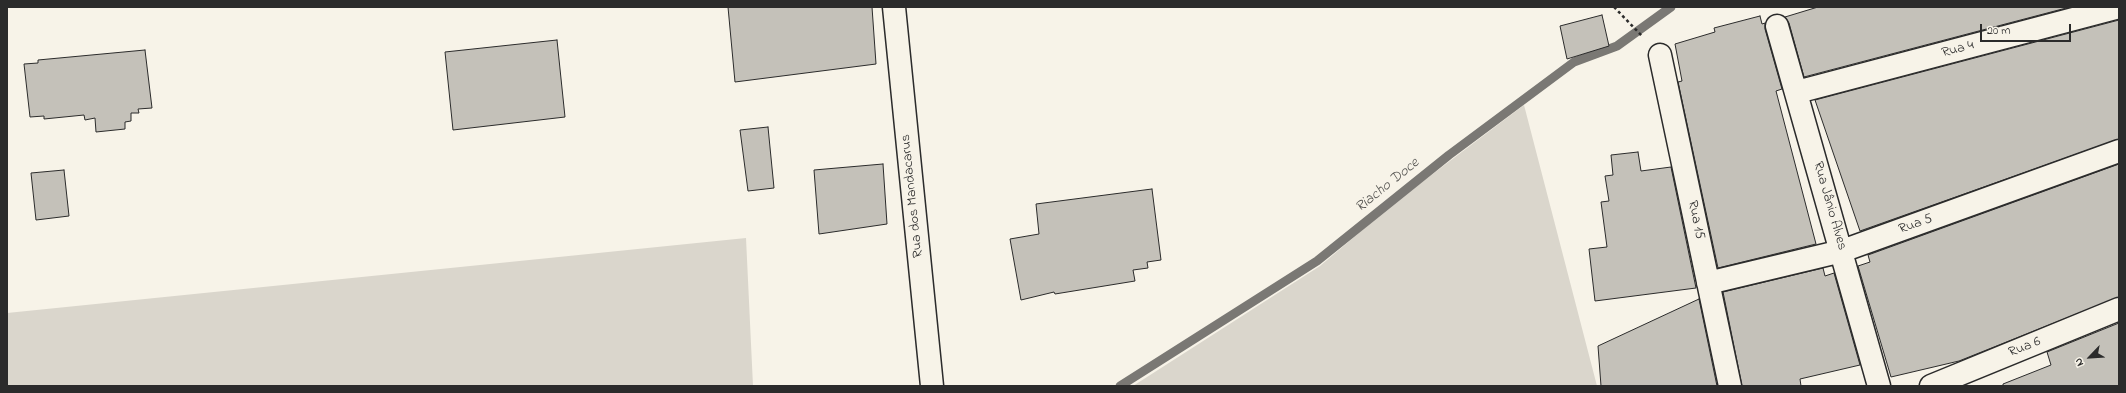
<!DOCTYPE html>
<html>
<head>
<meta charset="utf-8">
<style>
  body { margin:0 }
  #map { position:relative; width:2126px; height:393px; overflow:hidden; background:#f7f3e8; font-family:"Indie Flower",sans-serif }
  canvas { display:block }
  .frame { position:absolute; inset:0; border:8px solid #2b2b2b; pointer-events:none }
  .north { position:absolute; left:2070px; top:337px; width:40px; height:40px; -webkit-text-stroke:3px #f7f3e8; paint-order:stroke; rotate:245deg; font-size:11px; font-weight:700; line-height:16px; text-align:center; color:#2b2b2b }
  .north::after { content:''; display:block; margin:auto; width:14px; height:18px; background:#2b2b2b; clip-path:polygon(50% 0,100% 100%,50% 72%,0 100%) }
  .scale { position:absolute; left:1980px; top:24px; width:91px; height:18px; box-sizing:border-box; border:2px solid #2b2b2b; border-top:0; padding-left:5px; font-size:12px; line-height:14px; white-space:nowrap; color:#2b2b2b; -webkit-text-stroke:3px #f7f3e8; paint-order:stroke }
</style>
</head>
<body>
<div id="map">
<canvas width="2126" height="393"></canvas>
<div class="frame"></div>
<div class="north">N</div>
<div class="scale">20 m</div>
</div>
<script>
const c = document.querySelector('canvas').getContext('2d');
c.lineJoin = 'round';
function fillPath(path, color) { c.fillStyle = color; c.fill(path, 'evenodd'); }
const toPath = rows => new Path2D(rows.map(r => 'M' + r).join(''));
function strokePath(path, color, width, dash) { c.strokeStyle = color; c.lineWidth = width; c.lineCap = dash ? 'butt' : 'round'; c.setLineDash(dash || []); c.stroke(path); }
function drawText(font, color, halo, rows, align = 'center') {
  c.font = font + ' "Indie Flower",sans-serif'; c.lineWidth = 3.5; c.setLineDash([]); c.textBaseline = 'middle'; c.strokeStyle = halo; c.fillStyle = color; for (const [text, x, y, turn = 0] of rows) {
    c.save(); c.translate(x, y); c.rotate((+turn || 0) * Math.PI / 180); c.textAlign = isNaN(turn) ? turn : align; if (halo) c.strokeText(text, 0, 0); c.fillText(text, 0, 0); c.restore();
  }
}
fillPath(toPath([
  [1524,105,1597,386,1133,386,1320,266,1393,204],
  [746,238,753,386,7,386,7,313]
]), '#dad6cc');
strokePath(toPath([
  [1120,386,1317,261,1449,155,1574,62,1617,46,1671,7]
]), '#7a7874', 9);
const building = toPath([
  [728,7,872,7,876,64,735,82,728,7],
  [1818,7,2070,7,1804,77,1789,23,1785,17,1818,7],
  [1602,15,1609,46,1567,59,1560,26,1602,15],
  [1760,16,1762,24,1765,23,1765,29,1782,89,1776,91,1816,244,1718,268,1678,82,1682,81,1675,44,1715,32,1714,28,1760,16],
  [2119,20,2119,139,1860,231,1815,100,2119,20],
  [557,40,565,117,453,130,445,52,557,40],
  [145,50,152,108,138,109,139,113,131,113,131,121,125,122,125,129,96,132,95,118,85,120,84,115,44,119,44,116,30,117,24,64,38,63,38,60,145,50],
  [768,127,774,188,748,191,740,130,768,127],
  [1638,152,1641,171,1671,167,1696,288,1595,301,1589,249,1607,247,1601,202,1609,201,1605,176,1613,175,1611,155,1638,152],
  [883,164,887,224,819,234,814,170,883,164],
  [2119,164,2119,297,1959,361,1891,377,1858,266,1870,262,1868,255,2119,164],
  [64,170,69,216,36,220,31,173,64,170],
  [1152,189,1161,260,1147,262,1148,268,1133,270,1135,281,1055,294,1054,292,1021,300,1010,239,1039,234,1036,204,1152,189],
  [1823,268,1825,276,1834,273,1860,365,1800,379,1801,386,1742,386,1723,292,1823,268],
  [1699,299,1717,386,1601,386,1598,346,1699,299],
  [2119,323,2119,386,2003,386,2003,384,2051,365,2047,352,2119,323]
]);
fillPath(building, '#c4c1b9');
strokePath(building, '#2b2b2b', 1);
const minor = toPath([
  [894,7,932,386],
  [1777,26,1879,386],
  [1660,55,1730,386],
  [1797,92,2119,7],
  [1708,283,1842,251,2119,151],
  [1931,386,2119,309]
]);
strokePath(minor, '#2b2b2b', 25);
strokePath(toPath([
  [1614,7,1642,36]
]), '#2b2b2b', 2.5, [3, 3]);
strokePath(minor, '#f7f3e8', 22);
drawText('14px', '#2b2b2b', '#f7f3e8', [
  ["Rua 4",1958,50,-15],
  ["Rua dos Mandacarus",913,196,-96],
  ["Rua Jânio Alves",1829,206,74],
  ["Rua 15",1695,220,78],
  ["Rua 5",1916,225,-20],
  ["Rua 6",2025,348,-22]
]);
drawText('italic 15px', '#53524f', '#f7f3e8', [
  ["Riacho Doce",1388,186,-39]
]);
</script>
</body>
</html>
